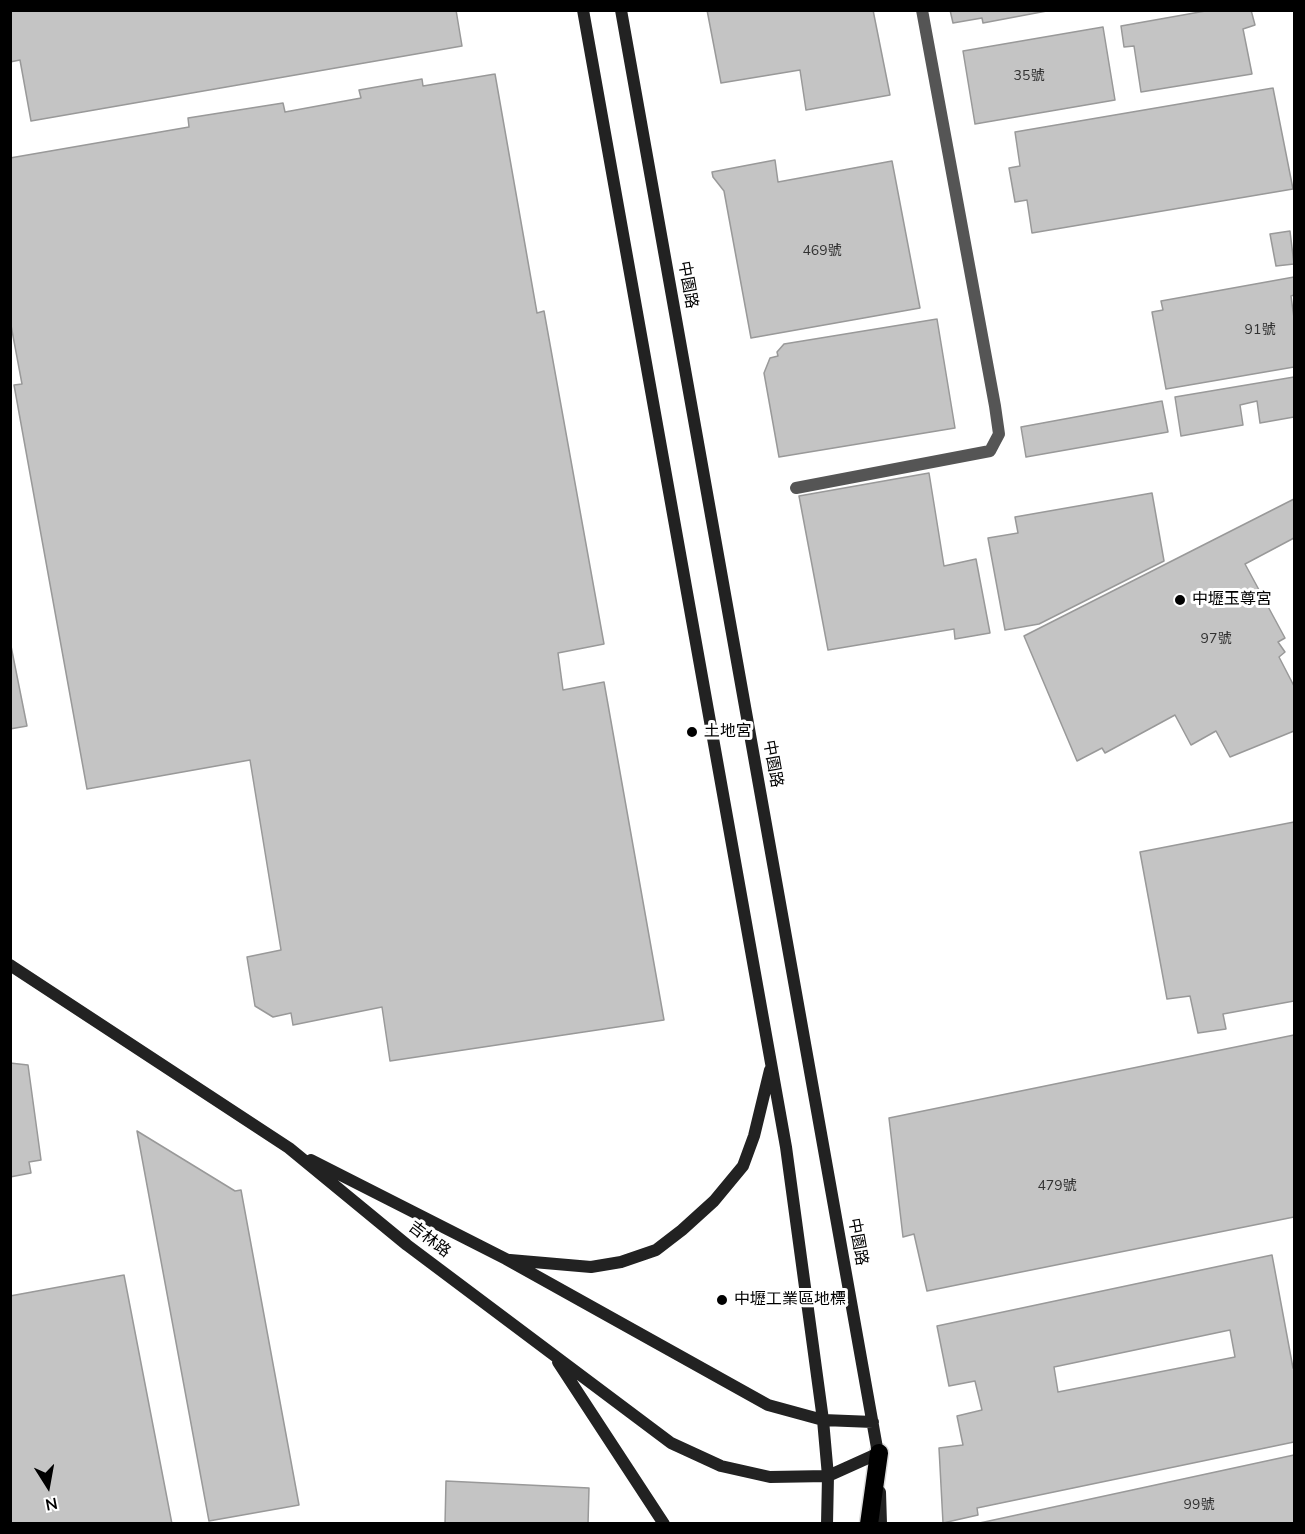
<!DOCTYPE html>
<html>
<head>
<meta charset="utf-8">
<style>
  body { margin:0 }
  #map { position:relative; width:1305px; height:1534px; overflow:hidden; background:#fff; font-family:"Nunito Sans",sans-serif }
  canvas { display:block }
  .frame { position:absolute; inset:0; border:12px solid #000; pointer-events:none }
  .north { position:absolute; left:18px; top:1456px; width:60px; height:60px; -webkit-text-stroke:4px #fff; paint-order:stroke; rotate:169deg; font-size:16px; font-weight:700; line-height:24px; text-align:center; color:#000 }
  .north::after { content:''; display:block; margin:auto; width:21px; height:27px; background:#000; clip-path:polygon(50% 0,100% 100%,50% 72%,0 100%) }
</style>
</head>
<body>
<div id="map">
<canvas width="1305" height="1534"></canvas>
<div class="frame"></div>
<div class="north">N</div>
</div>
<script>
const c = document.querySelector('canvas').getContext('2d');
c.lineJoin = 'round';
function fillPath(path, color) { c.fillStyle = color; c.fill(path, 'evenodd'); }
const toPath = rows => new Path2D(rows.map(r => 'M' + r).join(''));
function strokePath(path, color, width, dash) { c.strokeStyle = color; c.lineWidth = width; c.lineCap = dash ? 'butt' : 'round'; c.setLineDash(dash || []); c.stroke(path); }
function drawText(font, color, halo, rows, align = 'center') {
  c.font = font + ' "Nunito Sans","Noto Sans TC",sans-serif'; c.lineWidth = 6; c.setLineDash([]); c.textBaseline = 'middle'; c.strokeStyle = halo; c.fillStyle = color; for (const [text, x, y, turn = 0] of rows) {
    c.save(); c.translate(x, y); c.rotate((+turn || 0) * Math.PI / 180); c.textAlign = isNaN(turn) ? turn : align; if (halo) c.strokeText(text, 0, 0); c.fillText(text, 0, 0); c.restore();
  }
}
const building = toPath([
  [10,10,456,10,462,46,31,121,20,60,10,62,10,10],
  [707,10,873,10,890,95,806,110,800,70,721,83,707,10],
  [950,10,1052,10,983,23,982,18,953,23,950,10],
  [1211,10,1251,10,1255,25,1243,29,1252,74,1141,92,1134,46,1124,47,1121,26,1211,10],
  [1103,27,1115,100,975,124,963,51,1103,27],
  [495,74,537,313,544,311,604,644,558,653,563,690,604,682,664,1020,390,1061,382,1007,293,1025,291,1013,273,1017,255,1006,247,957,281,950,250,760,87,789,14,385,22,384,10,320,10,158,189,127,188,118,283,103,285,112,361,98,359,90,422,79,423,86,495,74],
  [1273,88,1293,189,1032,233,1027,200,1015,202,1009,168,1020,166,1015,132,1273,88],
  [775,160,778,182,892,161,920,308,751,338,724,191,713,177,712,172,775,160],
  [1290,231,1294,264,1276,266,1270,234,1290,231],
  [1294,277,1294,295,1291,296,1294,318,1294,367,1166,389,1152,312,1163,310,1161,301,1294,277],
  [937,319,955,428,779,457,764,373,770,358,778,356,777,352,784,344,937,319],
  [1294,377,1294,417,1260,423,1257,401,1240,405,1243,425,1181,436,1175,397,1294,377],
  [1162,401,1168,432,1026,457,1021,427,1162,401],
  [929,473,944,566,976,559,990,633,955,639,954,629,828,650,799,496,929,473],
  [1152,493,1164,561,1039,624,1005,630,988,538,1018,533,1015,517,1152,493],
  [1294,499,1294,538,1245,564,1285,638,1278,642,1285,652,1279,657,1294,686,1294,731,1230,757,1216,731,1191,745,1175,715,1105,753,1102,748,1077,761,1024,636,1294,499],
  [10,641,27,726,10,729,10,641],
  [1294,822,1294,1001,1223,1014,1226,1029,1198,1033,1190,996,1167,999,1140,852,1294,822],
  [1294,1035,1294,1217,927,1291,914,1234,903,1237,889,1118,1294,1035],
  [10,1063,28,1065,41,1160,29,1162,31,1173,10,1177,10,1063],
  [137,1131,235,1191,241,1190,299,1505,209,1521,137,1131],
  [1272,1255,1293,1368,1294,1367,1294,1442,977,1508,978,1515,943,1523,939,1448,963,1445,957,1416,982,1410,975,1381,949,1386,937,1326,1272,1255],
  [1230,1330,1235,1357,1058,1392,1054,1367,1230,1330],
  [124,1275,172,1524,10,1524,10,1296,124,1275],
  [1294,1455,1294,1524,975,1524,1294,1455],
  [446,1481,589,1488,588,1524,445,1524,446,1481]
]);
fillPath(building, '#c4c4c4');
strokePath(building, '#999', 1.5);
const highway = toPath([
  [869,1524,879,1453]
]);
strokePath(highway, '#dbdbdb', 21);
strokePath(toPath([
  [796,488,990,451,999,434,995,406,922,10]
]), '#555', 12);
strokePath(toPath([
  [583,10,786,1147,823,1420,828,1476,827,1524],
  [621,10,879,1459],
  [10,965,289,1148,407,1245,671,1443,721,1466,770,1477,828,1476,879,1453],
  [311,1160,506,1259,768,1405,823,1420,873,1422],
  [510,1260,591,1267,621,1262,656,1250,682,1230,714,1201,743,1166,754,1136,770,1070],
  [558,1362,664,1524],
  [880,1492,881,1524]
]), '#222', 12);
strokePath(highway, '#000', 18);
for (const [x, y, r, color] of [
  [1180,600,6,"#000"],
  [692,732,6,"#000"],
  [722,1300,6,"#000"]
]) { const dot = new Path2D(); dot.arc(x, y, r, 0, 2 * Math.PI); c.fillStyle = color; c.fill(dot); strokePath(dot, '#fff', 2); }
drawText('14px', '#313131', null, [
  ["35號",1029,77],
  ["469號",822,252],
  ["91號",1260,331],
  ["97號",1216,640],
  ["479號",1057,1187],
  ["99號",1199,1506]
]);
drawText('16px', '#000', '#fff', [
  ["中園路",687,285,80],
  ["中園路",772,764,80],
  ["吉林路",429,1240,37],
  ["中園路",857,1242,80]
]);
drawText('16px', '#000', '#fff', [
  ["中壢玉尊宮",1192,600],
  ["土地宮",704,732],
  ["中壢工業區地標",734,1300]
], 'left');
</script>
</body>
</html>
